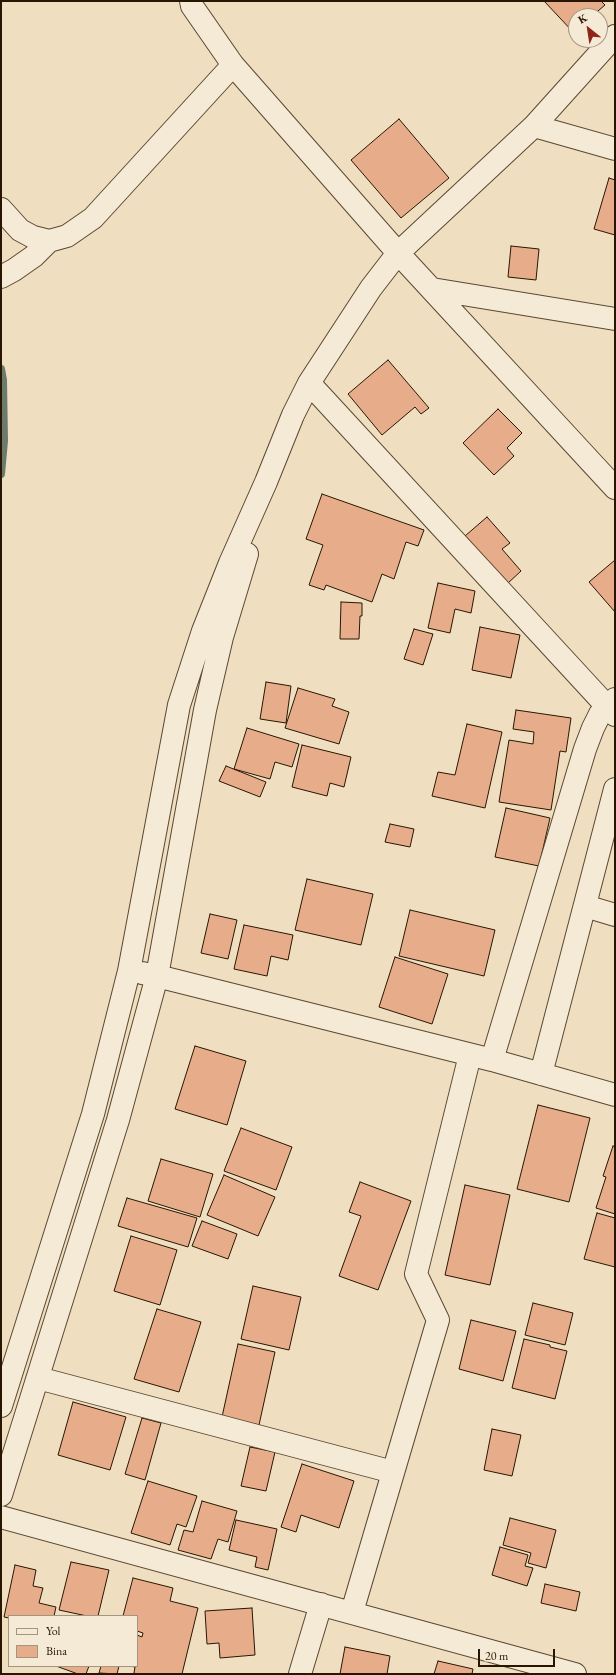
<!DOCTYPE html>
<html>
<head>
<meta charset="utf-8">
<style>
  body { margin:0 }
  #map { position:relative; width:616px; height:1675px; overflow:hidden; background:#efdec0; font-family:"EB Garamond",serif }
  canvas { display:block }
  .frame { position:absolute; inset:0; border:2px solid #281601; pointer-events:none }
  .legend { position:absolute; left:8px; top:1615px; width:130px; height:52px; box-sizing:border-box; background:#f5ead6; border:1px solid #a39581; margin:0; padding:5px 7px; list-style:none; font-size:12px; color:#281601 }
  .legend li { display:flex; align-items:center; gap:8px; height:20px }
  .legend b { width:20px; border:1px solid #a39581 }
  .north { position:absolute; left:568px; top:8px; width:40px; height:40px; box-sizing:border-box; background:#f5ead6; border:1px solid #a39581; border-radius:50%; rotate:330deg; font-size:11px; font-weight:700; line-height:16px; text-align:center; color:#281601 }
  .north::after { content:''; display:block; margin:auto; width:14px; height:18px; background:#8f2418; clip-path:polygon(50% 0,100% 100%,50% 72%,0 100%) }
  .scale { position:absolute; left:478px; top:1649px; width:77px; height:18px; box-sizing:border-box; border:2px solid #281601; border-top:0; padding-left:5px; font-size:12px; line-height:14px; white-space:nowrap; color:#281601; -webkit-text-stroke:3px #f5ead6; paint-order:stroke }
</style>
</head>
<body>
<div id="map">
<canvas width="616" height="1675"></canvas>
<div class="frame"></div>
<ul class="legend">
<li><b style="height:5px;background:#f5ead6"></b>Yol</li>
<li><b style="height:11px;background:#e7ad8b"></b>Bina</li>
</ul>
<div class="north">K</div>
<div class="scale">20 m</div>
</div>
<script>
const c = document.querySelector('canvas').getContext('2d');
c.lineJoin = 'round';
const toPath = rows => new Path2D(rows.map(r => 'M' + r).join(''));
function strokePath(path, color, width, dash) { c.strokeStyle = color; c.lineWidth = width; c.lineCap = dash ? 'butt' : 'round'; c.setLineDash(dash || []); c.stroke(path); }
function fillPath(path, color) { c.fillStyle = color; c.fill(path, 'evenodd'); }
strokePath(toPath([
  [1,369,3,380,4,441,1,474]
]), '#6c7a6d', 8);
const building = toPath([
  [544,1,601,1,605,5,592,16,576,16,576,31,574,33,544,1],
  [399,119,449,178,401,218,351,160,399,119],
  [609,178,615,180,615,235,594,229,609,178],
  [511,246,539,249,536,280,508,277,511,246],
  [388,360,429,408,421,414,415,407,382,435,348,394,388,360],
  [498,409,522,433,507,448,514,456,494,475,463,443,498,409],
  [322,494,424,530,418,546,406,542,394,579,382,574,372,602,326,585,324,590,309,585,323,545,306,539,322,494],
  [487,517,510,543,502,549,521,571,507,584,465,536,487,517],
  [615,560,615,612,589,582,615,560],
  [438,583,475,591,471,613,455,609,450,633,428,628,438,583],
  [341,602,362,603,362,616,360,616,359,639,340,639,341,602],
  [480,627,520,635,511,678,472,670,480,627],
  [414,629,433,634,423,665,404,659,414,629],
  [266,682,291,686,286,723,260,719,266,682],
  [298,688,335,699,332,706,349,712,339,744,285,728,298,688],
  [516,710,571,718,566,752,560,751,551,810,499,802,509,740,533,744,534,732,513,729,516,710],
  [467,724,502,732,485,808,432,796,438,772,455,775,467,724],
  [247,728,299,744,292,767,275,762,270,779,234,769,247,728],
  [302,745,351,757,344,787,330,783,327,796,292,787,302,745],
  [226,766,266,782,260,797,219,781,226,766],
  [506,808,550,818,539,866,495,857,506,808],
  [390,824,414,829,410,847,385,842,390,824],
  [307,879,373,894,361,945,295,930,307,879],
  [410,910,495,930,484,976,399,956,410,910],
  [210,914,237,920,228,959,201,953,210,914],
  [244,925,293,935,288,960,271,956,267,976,234,969,244,925],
  [395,957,448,974,432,1024,379,1007,395,957],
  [195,1046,246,1061,227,1125,175,1109,195,1046],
  [538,1105,590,1118,569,1202,517,1189,538,1105],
  [241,1128,292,1147,276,1190,224,1171,241,1128],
  [613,1146,615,1147,615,1214,596,1208,606,1177,603,1176,613,1146],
  [161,1159,213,1174,200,1217,148,1201,161,1159],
  [224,1175,275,1197,258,1236,207,1215,224,1175],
  [360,1182,411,1201,378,1290,339,1276,361,1216,349,1212,360,1182],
  [465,1185,510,1195,490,1285,445,1275,465,1185],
  [127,1198,197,1218,188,1247,118,1226,127,1198],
  [597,1213,615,1218,615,1267,584,1259,597,1213],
  [202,1221,237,1234,228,1259,192,1246,202,1221],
  [131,1236,177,1250,160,1305,114,1291,131,1236],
  [253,1286,301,1297,289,1350,241,1339,253,1286],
  [533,1303,573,1313,565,1345,525,1335,533,1303],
  [157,1309,201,1322,179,1392,134,1379,157,1309],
  [471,1320,516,1331,503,1381,459,1369,471,1320],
  [524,1339,550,1345,550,1347,567,1351,555,1399,512,1388,524,1339],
  [238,1344,275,1352,259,1425,222,1417,238,1344],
  [73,1402,126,1417,110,1470,58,1455,73,1402],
  [142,1418,161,1423,145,1480,125,1474,142,1418],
  [492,1429,521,1435,512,1476,484,1470,492,1429],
  [250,1447,275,1452,266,1491,241,1486,250,1447],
  [302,1464,354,1481,339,1528,301,1515,296,1532,281,1527,302,1464],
  [148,1481,197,1496,186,1527,177,1524,170,1545,131,1533,148,1481],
  [202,1501,237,1511,228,1542,218,1539,211,1559,178,1550,184,1530,193,1532,202,1501],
  [510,1518,556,1530,546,1568,528,1563,531,1553,503,1545,510,1518],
  [236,1520,277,1529,268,1570,255,1567,257,1557,229,1550,236,1520],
  [500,1547,528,1555,525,1566,533,1568,527,1586,492,1575,500,1547],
  [71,1562,109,1570,98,1616,87,1616,59,1610,71,1562],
  [15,1565,36,1570,33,1586,43,1588,39,1603,56,1607,54,1616,9,1616,9,1618,4,1617,15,1565],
  [133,1578,173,1588,170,1601,198,1608,182,1674,136,1674,134,1673,135,1667,130,1666,137,1666,137,1635,142,1637,143,1633,137,1631,137,1616,123,1616,133,1578],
  [545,1584,580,1592,576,1611,541,1603,545,1584],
  [252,1608,255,1655,220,1658,219,1643,207,1644,205,1611,252,1608],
  [345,1647,390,1656,387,1674,340,1674,345,1647],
  [438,1661,473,1669,472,1674,430,1674,434,1674,438,1661],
  [56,1666,89,1666,86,1674,78,1674,56,1666],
  [101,1666,119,1666,117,1674,99,1673,101,1666]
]);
fillPath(building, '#e7ad8b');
strokePath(building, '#281601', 1);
const minor = toPath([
  [191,1,192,6,233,65,398,253,615,488],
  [534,126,615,149],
  [1,209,20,230,33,237,49,241,67,236,93,218,233,65],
  [1,277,14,270,34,256,49,241],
  [432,289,615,319],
  [309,383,615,715],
  [585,906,615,915],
  [142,973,157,976,492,1060,615,1095],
  [492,1060,585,749,593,728,600,714,615,699],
  [541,1074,615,789],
  [38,1378,393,1472],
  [1,1406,93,1114,129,971,179,705,203,631,230,563,266,482,293,415,309,383,371,288,398,253,534,126,615,36],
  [1,1495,118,1120,157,976,205,710,222,637,247,554],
  [1,1517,575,1674],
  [352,1612,438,1320,416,1274,470,1055],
  [300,1674,321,1604]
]);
strokePath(minor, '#5a4831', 24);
strokePath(minor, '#f5ead6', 22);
</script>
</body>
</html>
